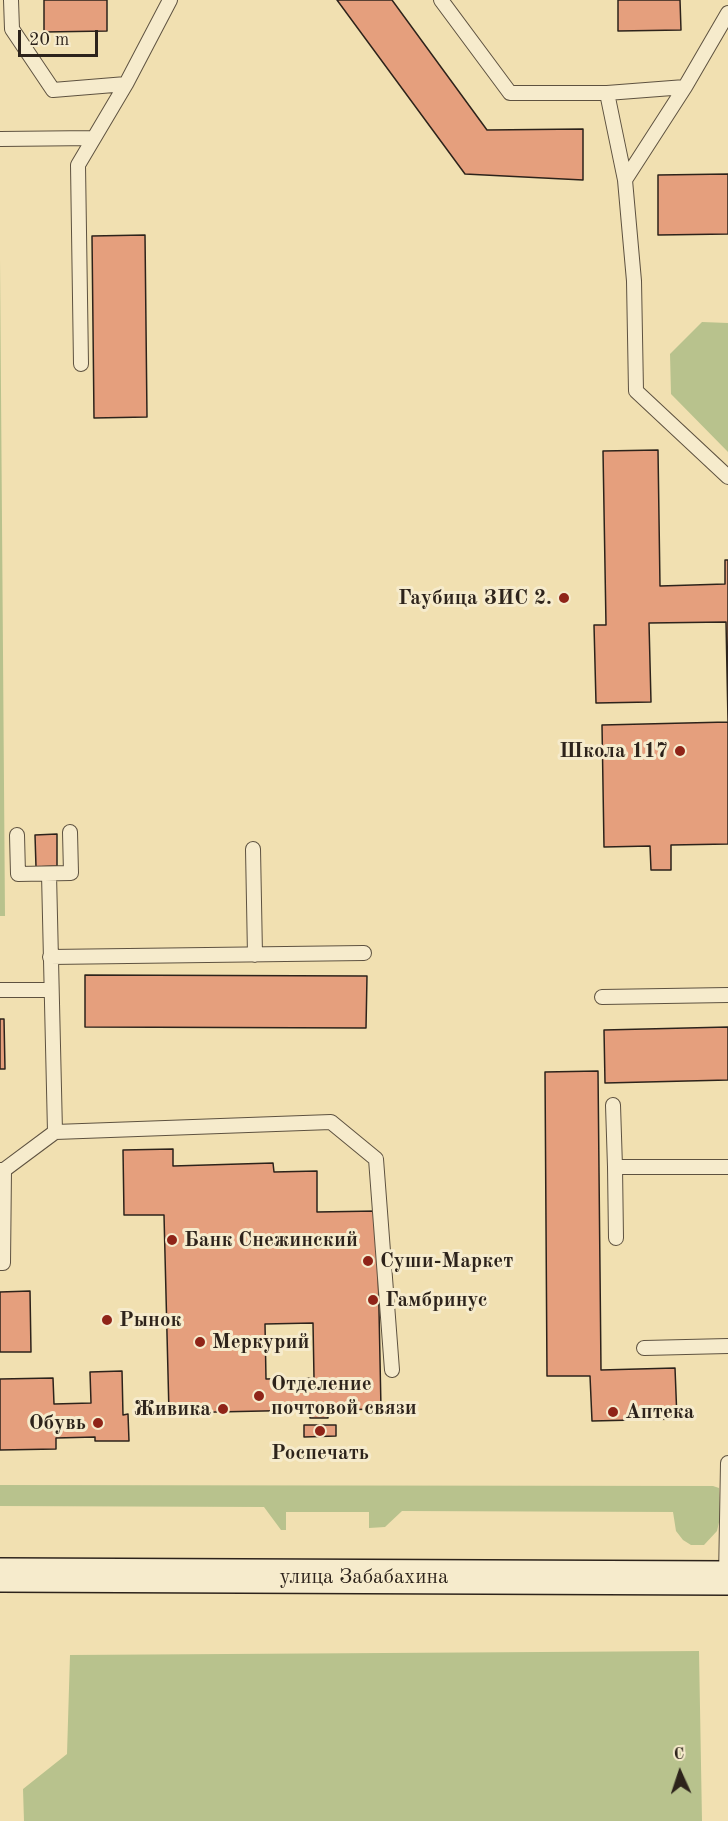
<!DOCTYPE html>
<html>
<head>
<meta charset="utf-8">
<style>
  body { margin:0 }
  #map { position:relative; width:728px; height:1821px; overflow:hidden; background:#f1e0b1; font-family:"Old Standard TT",serif }
  canvas { display:block }
  .north { position:absolute; left:650px; top:1743px; width:60px; height:60px; -webkit-text-stroke:4px #f6ebcc; paint-order:stroke; rotate:357deg; font-size:16px; font-weight:700; line-height:24px; text-align:center; color:#2d231b }
  .north::after { content:''; display:block; margin:auto; width:21px; height:27px; background:#2d231b; clip-path:polygon(50% 0,100% 100%,50% 72%,0 100%) }
  .scale { position:absolute; left:18px; top:30px; width:80px; height:27px; box-sizing:border-box; border:3px solid #2d231b; border-top:0; padding-left:8px; font-size:18px; line-height:21px; white-space:nowrap; color:#2d231b; -webkit-text-stroke:4px #f6ebcc; paint-order:stroke }
</style>
</head>
<body>
<div id="map">
<canvas width="728" height="1821"></canvas>
<div class="north">С</div>
<div class="scale">20 m</div>
</div>
<script>
const c = document.querySelector('canvas').getContext('2d');
c.lineJoin = 'round';
function fillPath(path, color) { c.fillStyle = color; c.fill(path, 'evenodd'); }
const toPath = rows => new Path2D(rows.map(r => 'M' + r).join(''));
function strokePath(path, color, width, dash) { c.strokeStyle = color; c.lineWidth = width; c.lineCap = dash ? 'butt' : 'round'; c.setLineDash(dash || []); c.stroke(path); }
function drawText(font, color, halo, rows, align = 'center') {
  c.font = font + ' "Old Standard TT",serif'; c.lineWidth = 6; c.setLineDash([]); c.textBaseline = 'middle'; c.strokeStyle = halo; c.fillStyle = color; for (const [text, x, y, turn = 0] of rows) {
    c.save(); c.translate(x, y); c.rotate((+turn || 0) * Math.PI / 180); c.textAlign = isNaN(turn) ? turn : align; if (halo) c.strokeText(text, 0, 0); c.fillText(text, 0, 0); c.restore();
  }
}
fillPath(toPath([
  [0,259,5,916,0,916],
  [702,322,728,323,728,452,671,394,670,354],
  [0,1485,713,1486,719,1488,720,1518,717,1531,704,1545,691,1545,683,1540,676,1531,673,1512,402,1511,385,1527,369,1528,369,1512,286,1512,286,1530,281,1530,264,1507,0,1506],
  [699,1651,702,1821,24,1821,23,1789,67,1754,70,1655]
]), '#b8c28d');
const building = toPath([
  [44,0,107,0,107,31,44,32,44,0],
  [337,0,392,0,487,130,583,129,583,180,465,174,337,0],
  [618,0,680,0,681,30,618,31,618,0],
  [728,174,728,234,658,235,658,175,728,174],
  [145,235,147,417,94,418,92,236,145,235],
  [658,450,660,586,725,584,725,560,728,560,728,721,726,622,649,623,651,702,596,703,594,625,606,625,603,451,658,450],
  [728,722,728,844,671,845,671,870,651,870,650,846,604,847,602,725,728,722],
  [57,834,57,866,36,867,35,835,57,834],
  [85,975,367,976,366,1028,85,1027,85,975],
  [0,1019,4,1019,5,1069,0,1069,0,1019],
  [728,1027,728,1080,605,1083,604,1030,728,1027],
  [598,1071,601,1370,675,1368,677,1419,592,1421,590,1376,547,1376,545,1072,598,1071],
  [173,1149,173,1166,273,1163,274,1172,317,1171,317,1212,377,1211,381,1409,328,1410,328,1418,310,1418,310,1410,169,1413,164,1215,124,1215,123,1150,173,1149],
  [313,1323,314,1378,266,1379,265,1324,313,1323],
  [30,1291,31,1352,0,1352,0,1292,30,1291],
  [122,1371,123,1415,128,1414,129,1441,95,1441,95,1437,56,1438,56,1449,0,1450,0,1379,53,1378,54,1404,91,1403,90,1372,122,1371],
  [304,1425,336,1425,336,1436,304,1437,304,1425]
]);
fillPath(building, '#e59f7d');
strokePath(building, '#2d231b', 1.5);
const lane = toPath([
  [11,0,12,29,53,90,126,84],
  [441,0,510,93,607,93,685,87],
  [728,13,685,87,625,180,634,281,636,391,728,477],
  [607,93,625,180],
  [0,139,94,138],
  [81,364,78,165,126,84,170,0],
  [17,835,18,874,71,873,70,832],
  [253,849,255,955],
  [49,874,55,1132],
  [50,957,364,953],
  [0,990,51,990],
  [602,997,728,995],
  [613,1105,615,1167,728,1167],
  [615,1167,616,1238],
  [0,1170,4,1170,3,1263,0,1263],
  [4,1170,55,1132,331,1122,376,1159,392,1370],
  [644,1348,728,1346],
  [726,1578,728,1463]
]);
const secondary = toPath([
  [0,1575,728,1578]
]);
strokePath(lane, '#5e5240', 16);
strokePath(secondary, '#2d231b', 36);
strokePath(lane, '#f6ebcc', 14);
strokePath(secondary, '#f6ebcc', 33);
for (const [x, y, r, color] of [
  [564,598,6,"#8f2418"],
  [680,751,6,"#8f2418"],
  [172,1240,6,"#8f2418"],
  [368,1261,6,"#8f2418"],
  [373,1300,6,"#8f2418"],
  [107,1320,6,"#8f2418"],
  [200,1342,6,"#8f2418"],
  [259,1396,6,"#8f2418"],
  [223,1409,6,"#8f2418"],
  [613,1412,6,"#8f2418"],
  [98,1423,6,"#8f2418"],
  [320,1431,6,"#8f2418"]
]) { const dot = new Path2D(); dot.arc(x, y, r, 0, 2 * Math.PI); c.fillStyle = color; c.fill(dot); strokePath(dot, '#f6ebcc', 2); }
drawText('bold 21px', '#2d231b', '#f6ebcc', [
  ["Гаубица ЗИС 2.",552,598,"right"],
  ["Школа 117",668,751,"right"],
  ["Банк Снежинский",184,1240],
  ["Суши-Маркет",380,1261],
  ["Гамбринус",385,1300],
  ["Рынок",119,1320],
  ["Меркурий",212,1342],
  ["Отделение",271,1384],
  ["почтовой связи",271,1408],
  ["Живика",211,1409,"right"],
  ["Аптека",625,1412],
  ["Обувь",86,1423,"right"],
  ["Роспечать",320,1453,"center"]
], 'left');
drawText('21px', '#2d231b', '#f6ebcc', [
  ["улица Забабахина",364,1577]
]);
</script>
</body>
</html>
